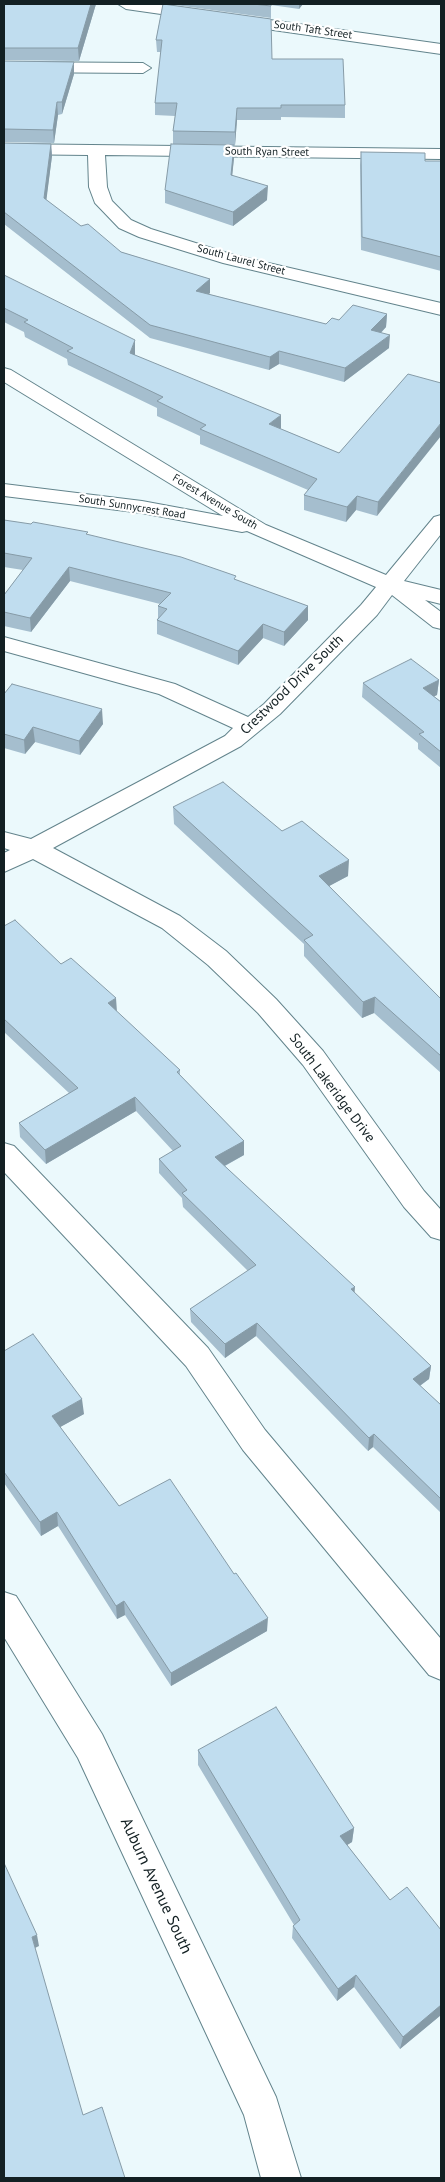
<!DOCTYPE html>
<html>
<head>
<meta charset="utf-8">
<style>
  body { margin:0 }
  #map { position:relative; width:445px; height:2182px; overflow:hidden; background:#ebf9fc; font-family:"PT Sans",sans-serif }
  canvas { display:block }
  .frame { position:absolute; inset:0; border:5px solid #132023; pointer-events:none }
</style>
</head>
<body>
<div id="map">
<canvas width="445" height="2182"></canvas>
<div class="frame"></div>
</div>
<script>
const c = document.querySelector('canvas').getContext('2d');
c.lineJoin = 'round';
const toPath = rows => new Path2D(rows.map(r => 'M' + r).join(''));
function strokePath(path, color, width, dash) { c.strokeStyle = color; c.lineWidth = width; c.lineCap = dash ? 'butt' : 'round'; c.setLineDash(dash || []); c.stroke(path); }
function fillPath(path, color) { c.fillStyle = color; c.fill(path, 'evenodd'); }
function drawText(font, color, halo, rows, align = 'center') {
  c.font = font + ' "PT Sans",sans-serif'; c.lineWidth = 4.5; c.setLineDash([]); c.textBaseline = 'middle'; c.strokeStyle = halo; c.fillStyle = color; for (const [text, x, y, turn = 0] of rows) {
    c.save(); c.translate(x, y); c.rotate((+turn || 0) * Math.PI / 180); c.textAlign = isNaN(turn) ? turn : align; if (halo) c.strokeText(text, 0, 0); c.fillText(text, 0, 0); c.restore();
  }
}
const minor = toPath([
  [118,4,156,4,441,44,441,54,126,9,118,4],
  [4,62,143,63,151,68,143,73,4,72,4,62],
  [4,144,441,149,441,159,105,155,107,187,112,201,131,220,151,229,234,255,441,303,441,315,223,263,139,237,119,228,95,203,89,187,88,155,4,154,4,144],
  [4,368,11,370,266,525,386,575,434,517,441,515,441,534,404,581,441,590,441,604,425,600,441,612,441,629,433,627,392,595,377,615,280,714,241,746,53,848,180,916,226,951,276,999,323,1051,424,1191,441,1210,441,1240,431,1237,404,1207,303,1065,258,1013,208,965,162,928,33,859,4,872,4,853,10,850,4,848,4,832,31,839,225,736,233,728,159,694,4,651,4,637,175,684,248,717,264,704,361,605,376,587,247,531,242,532,142,513,4,496,4,484,142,501,223,516,4,382,4,368],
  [4,1143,14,1146,208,1348,265,1430,441,1639,441,1680,429,1675,243,1450,186,1366,4,1172,4,1143],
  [4,1592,16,1596,102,1734,276,2097,301,2178,261,2178,244,2115,78,1758,4,1637,4,1592]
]);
strokePath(minor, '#63848c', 2);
fillPath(minor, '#fff');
fillPath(toPath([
  [4,4,96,4,79,61,4,60],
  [163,4,272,59,345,105,345,118,281,117,281,120,237,120,235,145,173,144,173,131,175,116,155,115,155,103,161,52,157,52,156,40],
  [168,4,303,4,299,9,271,5,271,18],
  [4,61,74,74,62,114,58,115,54,143,4,142],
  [4,143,51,144,52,156,46,200,81,226,121,252,210,279,210,293,208,294,326,324,339,320,387,314,386,327,381,333,389,348,344,382,279,364,269,370,150,338,4,224],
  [361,152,425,161,441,161,441,271,361,250,360,165],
  [234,158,232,175,267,200,233,226,165,203,165,190],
  [4,275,135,355,281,429,339,453,408,374,377,516,356,510,346,522,304,510,304,495,308,490,200,444,200,436,157,416,157,408,68,365,67,359,25,337,24,332,4,322],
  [4,520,88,535,236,580,308,606,308,620,284,646,263,638,238,665,157,634,157,620,158,618,158,606,160,604,70,581,31,632,4,626,4,595,23,570,4,567],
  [439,680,437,695,434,696,441,702,441,768,418,749,418,743,362,697,363,683],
  [4,694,103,724,80,755,35,742,25,754,4,748],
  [173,807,282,831,348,876,329,886,441,999,441,1073,374,1013,362,1018,304,956,304,944,174,824],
  [4,926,61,964,117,1012,180,1070,180,1075,244,1141,244,1155,225,1166,354,1293,431,1366,429,1379,420,1386,441,1405,441,1513,373,1447,368,1451,256,1336,225,1358,191,1322,190,1309,248,1271,183,1207,182,1198,159,1173,159,1159,173,1151,136,1111,46,1164,20,1137,19,1123,69,1093,4,1032],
  [4,1351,84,1414,60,1427,119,1506,267,1631,171,1686,125,1615,117,1619,58,1526,41,1536,4,1483],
  [198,1750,354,1828,352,1842,347,1845,390,1900,441,1930,441,2015,400,2049,354,1987,337,2001,292,1938,293,1926,294,1925,198,1765]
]), '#a5bece');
fillPath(toPath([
  [91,4,96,4,79,61,78,48],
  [299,4,303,4,299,9],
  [74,62,74,74,62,114,62,102],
  [57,102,58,115,54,143,53,130],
  [237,108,237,120,235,145,235,132],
  [51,144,52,156,45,211,44,198],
  [234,145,234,158,231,188,231,175],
  [268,186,267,200,233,226,233,212],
  [210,279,210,293,196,304,196,291],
  [387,314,386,327,370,344,371,330],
  [390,335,389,348,344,382,345,368],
  [135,340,135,355,131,368,130,353],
  [279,351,279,364,269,370,270,357],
  [281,415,281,429,269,424],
  [441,423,441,436,377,516,378,502],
  [357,496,356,510,346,522,347,507],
  [69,567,70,581,31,632,30,618],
  [308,606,308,620,284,646,284,632],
  [263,624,263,638,238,665,238,651],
  [439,680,437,695,422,702,423,688],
  [102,709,103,724,80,755,79,741],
  [33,727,35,742,25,754,24,740],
  [349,860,348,876,318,892,319,876],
  [375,997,374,1013,362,1018,363,1002],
  [116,998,117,1012,108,1003],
  [135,1097,136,1111,46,1164,45,1150],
  [244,1141,244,1155,215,1171,215,1157],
  [355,1287,354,1300,351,1289],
  [257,1323,256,1336,225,1358,225,1344],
  [431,1366,429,1379,411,1392,413,1379],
  [82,1399,84,1414,53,1431,52,1416],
  [374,1434,373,1447,368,1451,369,1438],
  [57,1512,58,1526,41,1536,40,1522],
  [124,1601,125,1615,117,1619,116,1606],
  [268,1618,267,1631,171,1686,171,1673],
  [354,1828,352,1842,339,1850,340,1836],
  [37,1935,39,1946,35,1948,32,1937],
  [356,1975,354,1987,337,2001,338,1989],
  [441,2005,441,2015,400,2049,403,2037]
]), '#869ba7');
const building = toPath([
  [4,4,91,4,78,48,4,48,4,4],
  [163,4,271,19,272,59,343,59,345,105,281,105,281,108,237,108,235,132,173,131,177,103,155,103,162,40,156,40,163,4],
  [253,4,271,4,271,6,253,4],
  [4,61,74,62,62,102,57,102,53,130,4,129,4,61],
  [4,143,51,144,44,198,81,226,88,224,121,252,210,279,196,291,326,324,332,318,339,320,353,305,387,314,371,330,390,335,345,368,279,351,270,357,150,325,4,212,4,143],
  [171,144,234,145,231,175,268,186,233,212,165,190,171,144],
  [361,152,425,153,425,161,441,161,441,257,362,237,361,152],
  [4,275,135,340,130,353,281,415,269,424,339,453,408,374,441,383,441,423,378,502,357,496,347,507,304,495,317,479,200,429,206,425,157,401,163,397,67,351,73,348,24,322,28,320,4,308,4,275],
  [4,520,31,524,33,522,88,532,86,534,181,557,236,576,234,579,308,606,284,632,263,624,238,651,157,620,167,609,158,606,171,593,69,567,30,618,4,612,4,595,32,558,4,553,4,520],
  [411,659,439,680,423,688,441,702,441,752,419,734,424,732,363,683,411,659],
  [12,684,102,709,79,741,33,727,24,740,4,734,4,694,12,684],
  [223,782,282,831,302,821,349,860,319,876,441,999,441,1056,375,997,363,1002,304,940,313,935,173,807,223,782],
  [15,920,61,964,71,958,116,998,108,1003,180,1070,177,1072,244,1141,215,1157,355,1287,351,1289,431,1366,413,1379,441,1405,441,1499,374,1434,369,1438,257,1323,225,1344,190,1309,256,1265,182,1193,187,1190,159,1159,181,1146,135,1097,45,1150,19,1123,78,1088,4,1019,4,926,15,920],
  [33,1334,82,1399,52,1416,119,1506,170,1479,234,1574,236,1573,268,1618,171,1673,124,1601,116,1606,57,1512,40,1522,4,1472,4,1351,33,1334],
  [276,1707,354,1828,340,1836,390,1900,407,1887,441,1930,441,2005,403,2037,356,1975,338,1989,293,1926,300,1920,198,1750,276,1707],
  [4,1863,37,1935,32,1937,83,2115,102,2107,125,2178,4,2178,4,1863]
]);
fillPath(building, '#c0ddef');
strokePath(building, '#869ba7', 1);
drawText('11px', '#132023', '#fff', [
  ["South Taft Street",313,30,8],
  ["South Ryan Street",267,152,1],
  ["South Laurel Street",241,260,15],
  ["Forest Avenue South",215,502,31],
  ["South Sunnycrest Road",132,507,9]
]);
drawText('14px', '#132023', '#fff', [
  ["Crestwood Drive South",292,685,-44],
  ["South Lakeridge Drive",332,1088,53]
]);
drawText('16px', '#132023', '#fff', [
  ["Auburn Avenue South",156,1886,65]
]);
</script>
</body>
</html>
